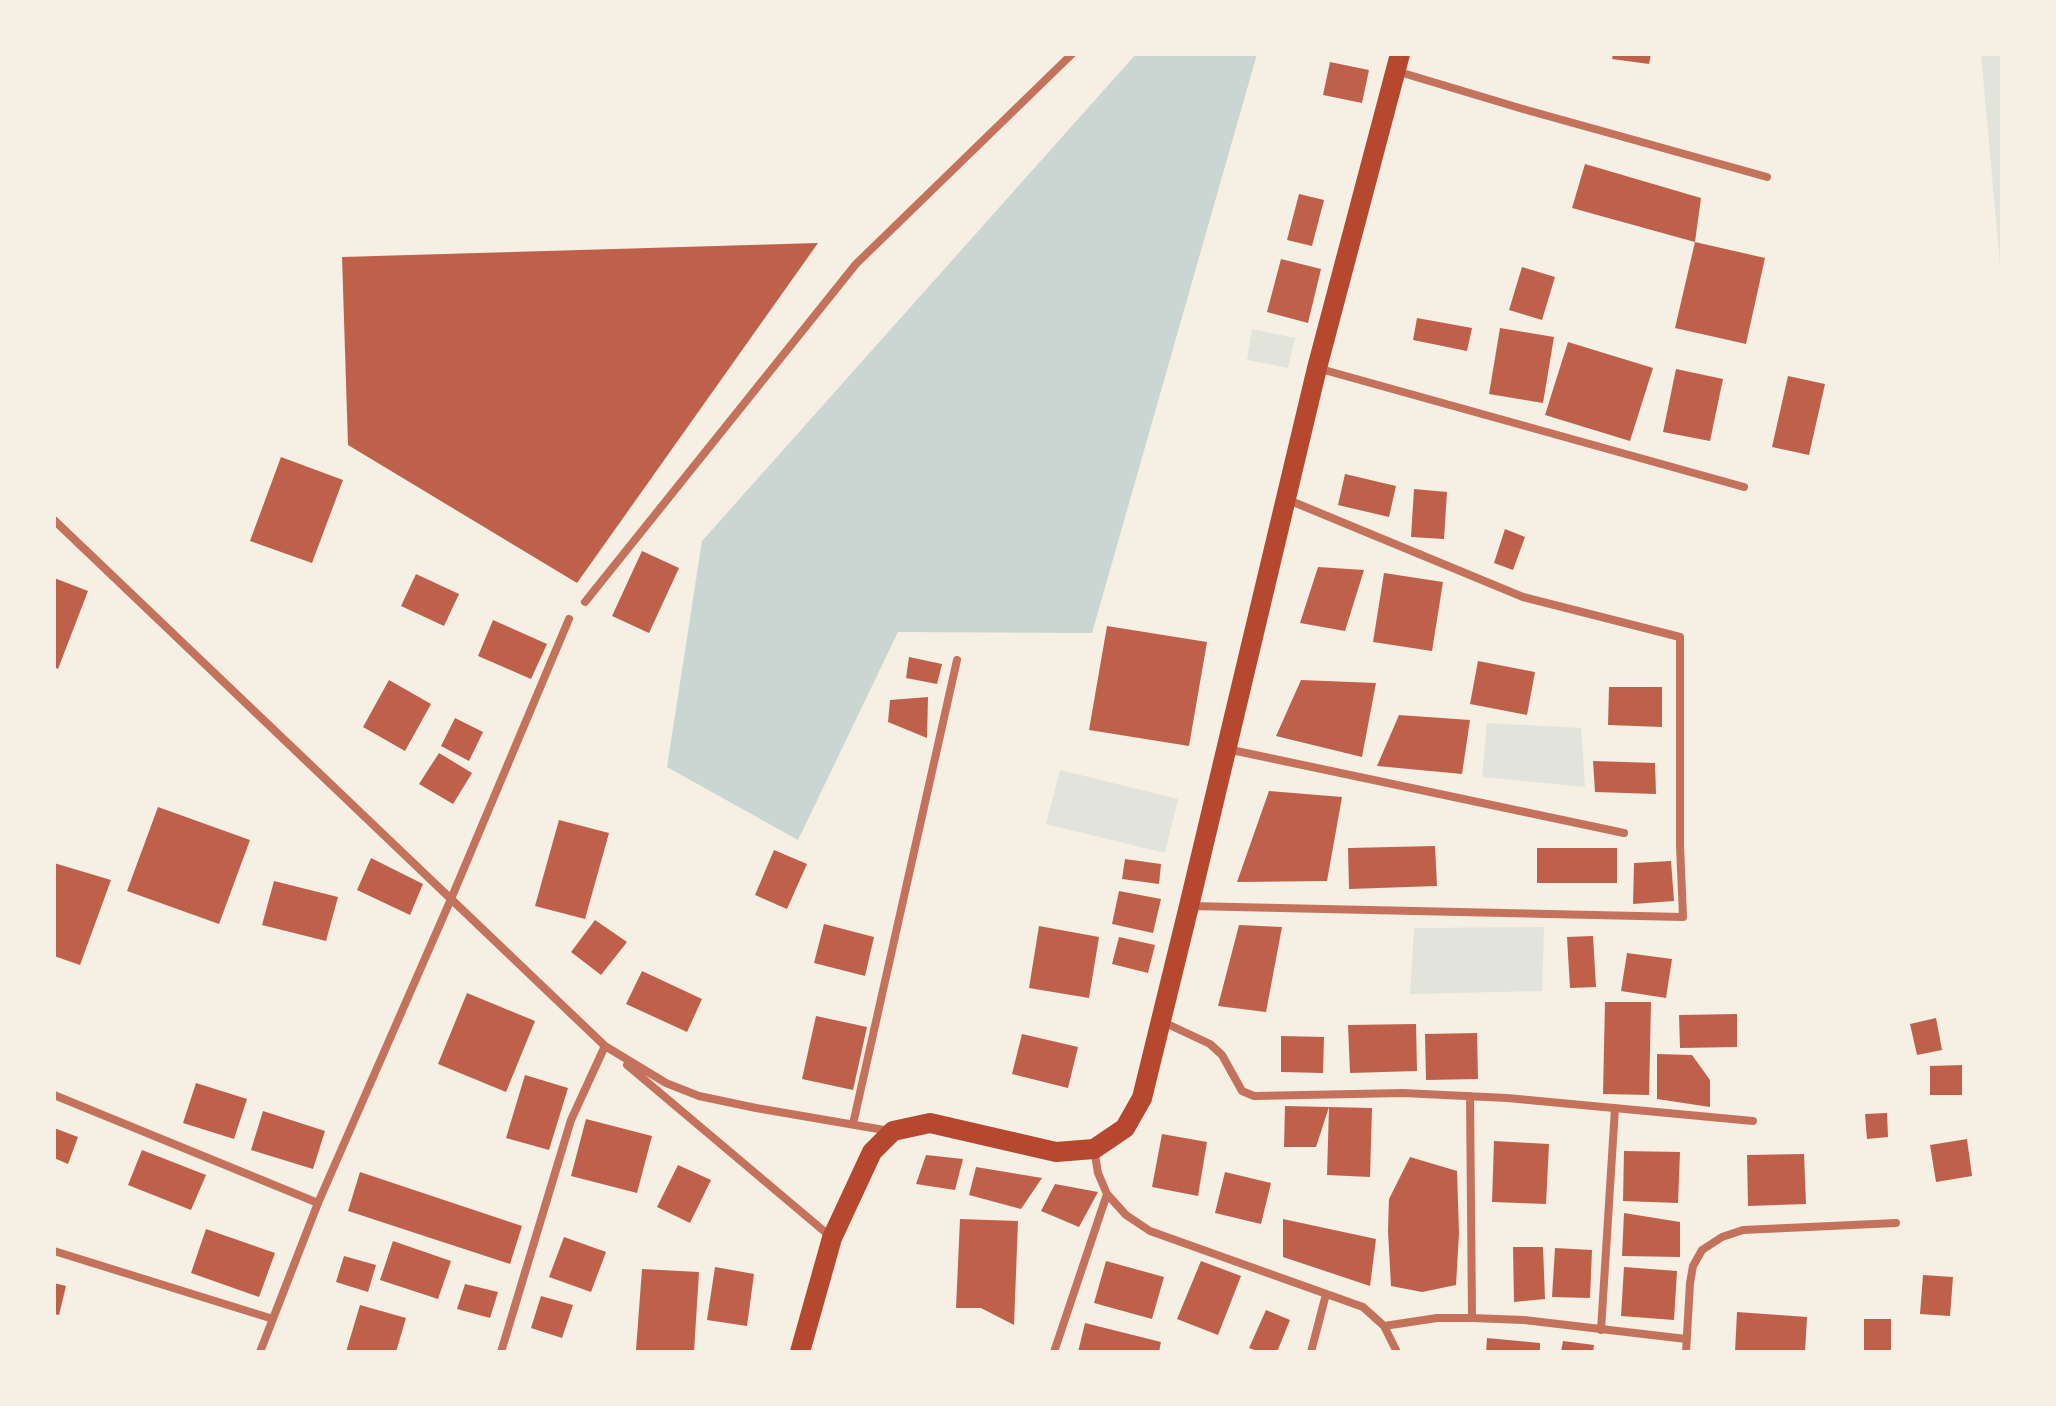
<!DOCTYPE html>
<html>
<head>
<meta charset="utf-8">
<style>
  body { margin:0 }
  #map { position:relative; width:2056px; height:1406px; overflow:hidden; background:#f6efe4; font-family:"Open Sans",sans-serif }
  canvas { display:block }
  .frame { position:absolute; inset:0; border:56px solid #f6efe4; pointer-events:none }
</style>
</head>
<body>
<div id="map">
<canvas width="2056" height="1406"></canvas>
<div class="frame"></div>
</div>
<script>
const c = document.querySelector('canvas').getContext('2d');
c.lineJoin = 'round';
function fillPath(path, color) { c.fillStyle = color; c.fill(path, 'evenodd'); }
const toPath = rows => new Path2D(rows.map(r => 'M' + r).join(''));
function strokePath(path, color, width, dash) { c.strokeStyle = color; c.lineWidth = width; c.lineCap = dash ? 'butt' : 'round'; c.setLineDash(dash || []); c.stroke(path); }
fillPath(toPath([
  [1981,54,2002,54,2002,287],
  [1252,329,1295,338,1288,368,1247,360],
  [1487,723,1581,728,1585,787,1482,777],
  [1060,770,1178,799,1165,853,1046,824],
  [1544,927,1542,991,1410,994,1414,928]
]), '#e2e4dc');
fillPath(toPath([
  [1136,54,1257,54,1092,633,898,632,798,840,667,767,702,541]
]), '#c9d6d2');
fillPath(toPath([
  [1613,54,1651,54,1649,64,1612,59],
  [1330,62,1369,70,1362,103,1323,95],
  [1585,164,1701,198,1695,242,1572,208],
  [1299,194,1324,200,1312,246,1287,240],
  [1695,242,1765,258,1746,344,1675,328],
  [818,243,577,583,348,445,342,257],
  [1281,259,1321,269,1308,323,1267,312],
  [1522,267,1555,277,1542,320,1509,310],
  [1417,318,1472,328,1467,351,1413,340],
  [1500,328,1554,337,1543,403,1489,394],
  [1568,342,1653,368,1630,441,1545,415],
  [1676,369,1723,379,1710,441,1663,432],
  [1788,376,1825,384,1809,455,1772,447],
  [281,457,343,480,312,563,250,541],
  [1345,474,1396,486,1389,517,1338,505],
  [1414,489,1447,492,1444,539,1411,537],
  [1505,529,1525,537,1513,570,1494,563],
  [642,551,679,568,649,633,612,616],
  [1318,567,1364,570,1345,631,1300,623],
  [1384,573,1443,582,1432,651,1373,642],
  [416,574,459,594,444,626,401,606],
  [54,578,88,591,58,669,54,667],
  [493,620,547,644,531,679,478,656],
  [1107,626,1207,642,1189,746,1089,730],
  [909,657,942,664,937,684,906,678],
  [1478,661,1535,672,1527,715,1470,704],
  [389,680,431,704,405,751,363,727],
  [1301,680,1376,683,1362,757,1276,736],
  [1609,687,1662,687,1662,727,1608,725],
  [928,697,927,738,888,722,890,700],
  [1399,715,1470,720,1462,774,1377,766],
  [455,718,483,732,469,761,441,746],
  [439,753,472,773,453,804,419,784],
  [1593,761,1655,763,1656,794,1595,792],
  [1269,791,1342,797,1327,881,1237,882],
  [158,807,250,840,219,924,127,891],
  [559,820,609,833,585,919,535,906],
  [1435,846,1437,886,1349,889,1348,848],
  [1537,848,1617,848,1617,883,1537,883],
  [774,850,807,864,787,909,755,895],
  [371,858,423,884,410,915,357,890],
  [1125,859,1161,864,1159,884,1122,879],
  [1671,861,1674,901,1633,904,1634,863],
  [54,863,111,880,80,965,54,956],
  [274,881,338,897,326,941,262,925],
  [1119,891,1161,899,1153,933,1112,924],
  [595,920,627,942,601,975,571,952],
  [824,924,874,937,865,976,814,963],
  [1239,925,1282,927,1266,1012,1218,1006],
  [1039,926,1099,937,1089,998,1029,988],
  [1593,936,1596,987,1570,988,1567,937],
  [1119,937,1155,945,1148,973,1112,964],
  [1627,953,1672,959,1666,998,1621,991],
  [642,971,702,999,687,1032,626,1004],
  [467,993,535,1021,506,1092,438,1064],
  [1605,1002,1651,1002,1649,1095,1603,1094],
  [1737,1014,1737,1047,1680,1048,1679,1015],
  [816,1016,867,1027,853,1090,802,1079],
  [1936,1018,1942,1050,1917,1055,1910,1024],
  [1416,1024,1417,1071,1350,1073,1348,1025],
  [1477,1033,1478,1079,1426,1080,1425,1034],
  [1022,1034,1078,1047,1068,1088,1012,1074],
  [1281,1036,1324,1037,1323,1073,1281,1072],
  [1657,1054,1692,1055,1710,1080,1710,1107,1657,1099],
  [1962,1065,1962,1095,1930,1095,1930,1066],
  [525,1075,568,1088,549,1150,506,1138],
  [196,1083,247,1099,234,1139,183,1123],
  [1285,1106,1329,1107,1316,1147,1284,1147],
  [1329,1107,1372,1108,1370,1177,1327,1175],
  [263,1111,325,1131,313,1169,251,1150],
  [1887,1113,1888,1137,1867,1139,1865,1114],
  [586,1119,652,1136,637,1193,571,1176],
  [54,1128,78,1137,68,1164,54,1158],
  [1162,1134,1207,1142,1198,1196,1152,1187],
  [1967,1139,1972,1176,1936,1182,1930,1145],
  [1494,1141,1549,1144,1546,1204,1492,1202],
  [142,1150,206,1175,191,1210,128,1185],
  [1624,1151,1680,1152,1678,1203,1623,1201],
  [1804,1154,1806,1204,1748,1206,1747,1155],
  [926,1155,963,1159,955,1190,916,1184],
  [1410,1157,1457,1171,1459,1233,1456,1285,1422,1292,1391,1286,1388,1231,1389,1199],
  [678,1165,711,1180,690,1223,657,1207],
  [976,1167,1042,1178,1021,1209,969,1195],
  [360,1172,522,1226,510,1264,348,1211],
  [1225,1172,1271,1183,1261,1224,1215,1213],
  [1055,1184,1098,1192,1079,1227,1041,1211],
  [1624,1213,1680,1222,1680,1257,1622,1256],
  [960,1219,1018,1221,1014,1325,981,1308,956,1308],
  [1283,1219,1376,1239,1370,1286,1283,1257],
  [206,1229,275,1253,259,1297,191,1273],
  [564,1237,606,1252,591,1292,549,1277],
  [393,1241,451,1261,438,1299,380,1280],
  [1513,1247,1543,1247,1545,1299,1514,1302],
  [1555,1248,1592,1250,1590,1298,1552,1297],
  [344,1256,376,1265,368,1292,336,1282],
  [1106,1261,1164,1277,1152,1319,1094,1303],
  [1201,1261,1241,1276,1218,1335,1177,1319],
  [715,1267,754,1274,747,1326,707,1320],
  [1624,1267,1677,1271,1674,1320,1621,1316],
  [642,1269,699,1272,694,1352,636,1350],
  [1923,1275,1953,1277,1950,1316,1920,1314],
  [54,1283,66,1286,59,1315,54,1314],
  [465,1284,498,1292,490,1318,457,1309],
  [541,1296,573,1305,562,1338,531,1328],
  [360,1305,406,1318,396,1352,346,1352],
  [1266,1310,1290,1320,1277,1352,1260,1352,1249,1348],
  [1737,1312,1807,1317,1805,1352,1735,1352],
  [1864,1319,1891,1319,1891,1352,1864,1352],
  [1085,1323,1161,1342,1159,1352,1078,1352],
  [1487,1338,1540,1343,1540,1352,1486,1352],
  [1563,1341,1594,1345,1593,1352,1561,1352]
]), '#bf614a');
strokePath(toPath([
  [1396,71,1523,109,1767,177],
  [1317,368,1744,487],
  [54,520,605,1046,666,1083,699,1096,756,1108,890,1131],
  [585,602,856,264,1072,54],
  [1227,749,1624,833],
  [1190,906,1683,917,1680,845,1680,637,1523,597,1286,499],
  [1161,1021,1210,1044,1222,1055,1242,1091,1254,1096,1403,1093,1507,1098,1753,1121],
  [627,1065,831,1237],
  [54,1095,318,1203],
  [1470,1096,1472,1318],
  [853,1124,957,660],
  [1094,1149,1098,1173,1107,1194,1126,1215,1150,1231,1363,1307,1384,1326,1397,1352],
  [54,1251,273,1319],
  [1384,1326,1437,1318,1472,1318,1524,1320,1686,1339],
  [1601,1330,1615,1108],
  [260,1352,318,1203,451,899,569,619],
  [501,1352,571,1120,605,1046,608,1048],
  [1054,1352,1107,1194],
  [1311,1352,1326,1294],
  [1686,1352,1690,1283,1693,1266,1702,1250,1722,1237,1743,1230,1896,1223]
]), '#c5725c', 8);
strokePath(toPath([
  [800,1352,832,1238,872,1152,893,1131,930,1123,1056,1152,1094,1149,1125,1128,1142,1098,1189,906,1317,368,1400,54]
]), '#b5482f', 20);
</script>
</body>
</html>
